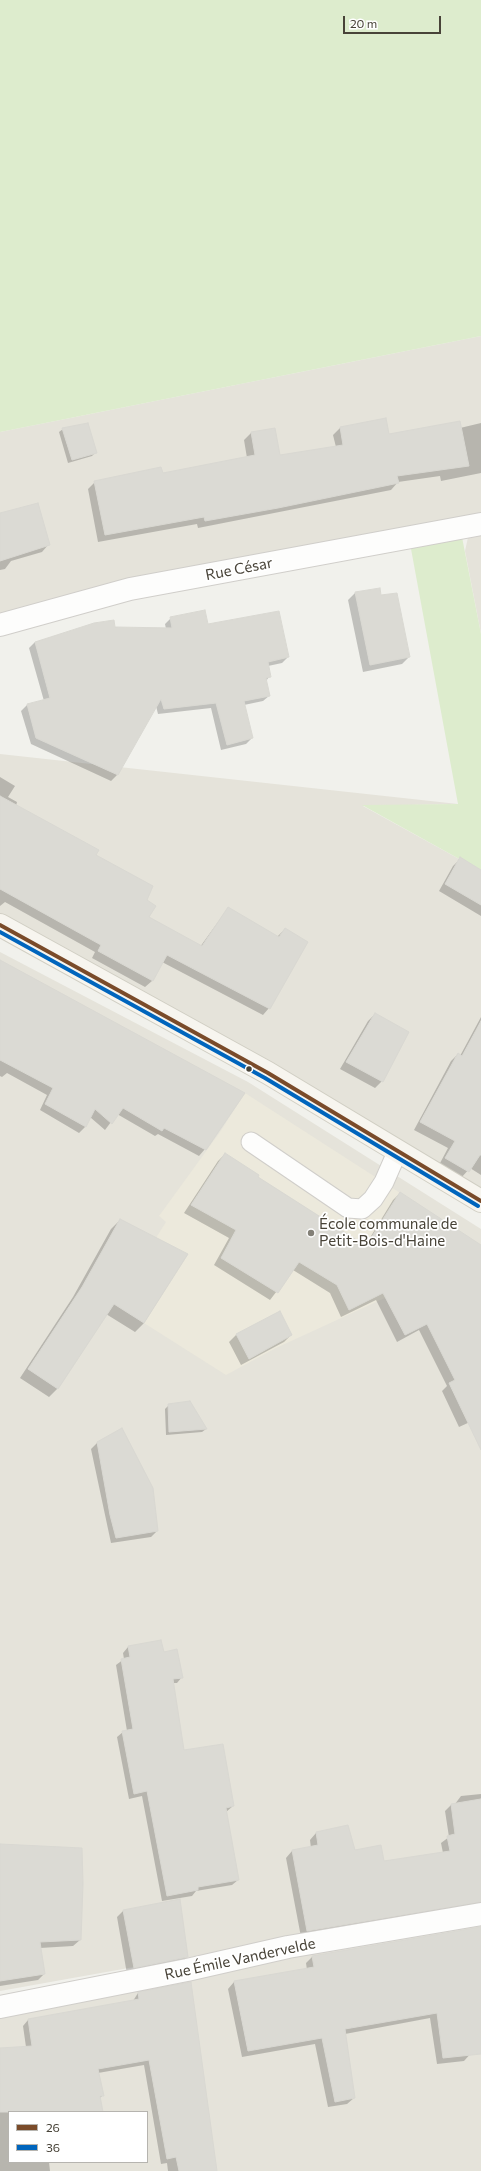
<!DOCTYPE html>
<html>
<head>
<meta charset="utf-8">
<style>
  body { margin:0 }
  #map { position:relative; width:481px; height:2171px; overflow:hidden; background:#f1f1ec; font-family:Commissioner,sans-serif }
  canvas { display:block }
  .legend { position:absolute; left:8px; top:2111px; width:140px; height:52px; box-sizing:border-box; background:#fff; border:1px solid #b6b4af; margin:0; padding:5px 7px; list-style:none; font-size:12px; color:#484338 }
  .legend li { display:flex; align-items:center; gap:8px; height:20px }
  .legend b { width:20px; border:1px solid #b6b4af }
  .scale { position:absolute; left:343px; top:16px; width:98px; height:18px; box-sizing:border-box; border:2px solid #484338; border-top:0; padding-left:5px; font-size:12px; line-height:14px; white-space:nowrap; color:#484338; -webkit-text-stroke:3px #fff; paint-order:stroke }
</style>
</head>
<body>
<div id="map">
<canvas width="481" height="2171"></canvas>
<ul class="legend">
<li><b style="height:5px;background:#7a4b2a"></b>26</li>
<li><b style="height:5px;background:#0065bd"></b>36</li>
</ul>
<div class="scale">20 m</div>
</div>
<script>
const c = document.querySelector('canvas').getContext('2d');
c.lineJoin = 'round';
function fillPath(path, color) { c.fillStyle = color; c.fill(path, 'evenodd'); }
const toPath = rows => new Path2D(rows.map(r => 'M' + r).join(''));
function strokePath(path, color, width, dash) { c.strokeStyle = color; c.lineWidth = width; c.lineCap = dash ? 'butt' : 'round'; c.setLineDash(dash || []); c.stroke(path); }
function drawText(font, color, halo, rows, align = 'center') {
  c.font = font + ' Commissioner,sans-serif'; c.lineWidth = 3.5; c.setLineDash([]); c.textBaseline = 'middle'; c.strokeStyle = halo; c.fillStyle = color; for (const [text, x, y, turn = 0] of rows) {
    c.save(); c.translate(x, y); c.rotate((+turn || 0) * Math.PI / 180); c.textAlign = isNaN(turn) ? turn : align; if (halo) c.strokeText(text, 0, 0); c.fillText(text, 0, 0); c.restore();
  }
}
fillPath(toPath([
  [481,336,481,523,0,625,0,432],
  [481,531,481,634,465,551,469,533],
  [0,754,458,804,363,806,481,871,481,1201,0,925],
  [0,952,248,1082,481,1229,481,1905,0,1991],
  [481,1914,481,2171,0,2171,0,2007],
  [9,2112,147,2112,147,2162,9,2162]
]), '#e5e3da');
fillPath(toPath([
  [245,1093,481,1245,481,1250,413,1285,276,1348,226,1375,114,1304,166,1222,159,1216,220,1132]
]), '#ece9dc');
fillPath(toPath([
  [0,0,481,0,481,336,0,432],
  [460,527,481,634,481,871,362,805,458,804,409,538]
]), '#ddeccd');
fillPath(toPath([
  [481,423,481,473,441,481,440,476,398,482,391,490,198,528,197,524,98,542,88,489,95,482,162,474,247,458,244,440,251,433,274,429,279,456,336,447,333,435,340,428,388,435,460,428],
  [63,429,96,452,92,456,68,463,59,432],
  [0,514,48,545,42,552,11,561,5,569,0,570],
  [355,593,381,596,409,657,402,664,363,672,348,600],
  [171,618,207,625,288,657,282,663,268,666,269,677,266,681,269,696,263,701,244,705,252,738,246,744,221,750,211,708,158,714,156,706,117,775,111,781,31,744,21,711,27,705,44,701,29,648,35,642,95,624,115,628,166,629,165,624],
  [0,777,15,786,8,797,17,802,16,806,95,855,145,900,148,917,200,947,228,908,277,937,285,929,269,1008,263,1015,162,962,152,981,145,987,92,958,95,952,5,902,0,906],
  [460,859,481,871,481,916,439,891,453,866],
  [0,962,205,1149,199,1156,158,1134,155,1136,117,1114,105,1130,90,1117,85,1127,79,1133,40,1110,47,1095,7,1073,2,1077,0,1076],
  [375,1014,382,1081,375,1088,340,1069,368,1021],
  [481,1017,481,1175,470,1168,461,1178,439,1165,448,1148,414,1130,451,1061,458,1054,460,1056],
  [225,1154,257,1177,365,1246,393,1200,400,1193,481,1246,481,1417,459,1427,442,1391,447,1386,419,1330,397,1342,376,1300,341,1317,330,1293,293,1270,270,1300,214,1265,229,1238,184,1213,218,1161],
  [120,1220,187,1255,144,1323,135,1332,106,1314,58,1388,49,1397,20,1378,73,1297,111,1229],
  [279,1313,291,1335,284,1342,241,1365,229,1342,236,1335],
  [169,1405,206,1429,202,1432,166,1435,165,1409],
  [97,1443,157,1531,151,1537,111,1543,91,1449],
  [128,1647,163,1653,182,1677,177,1683,172,1683,183,1751,233,1806,226,1812,238,1880,232,1885,196,1891,192,1896,162,1901,142,1796,129,1799,117,1737,123,1732,127,1731,116,1665,124,1659,123,1653],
  [481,1794,481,1910,301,1937,286,1858,292,1851,311,1848,310,1840,316,1833,383,1862,443,1853,441,1843,449,1837,445,1811,451,1805,455,1804,461,1796],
  [0,1892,80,1940,73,1946,40,1948,44,1974,38,1980,0,1986],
  [124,1910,187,1957,180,1964,127,1974,117,1917],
  [481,1928,481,2042,464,2061,437,2064,430,2018,345,2034,354,2098,347,2104,328,2107,315,2044,242,2057,228,1989,234,1982,307,1970,306,1963,312,1957],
  [138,1993,216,2171,168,2171,167,2163,161,2164,144,2065,98,2073,102,2096,100,2098,102,2112,9,2112,9,2162,49,2162,50,2171,0,2171,0,2049,26,2047,23,2026,28,2020,133,2001]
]), '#0003');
const building = toPath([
  [386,418,389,434,460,421,469,466,397,476,399,483,278,508,205,521,204,517,105,535,94,481,161,467,163,473,255,455,251,432,275,428,280,455,343,445,340,427,386,418],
  [88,423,97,453,72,460,62,428,88,423],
  [38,503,50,545,0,561,0,513,38,503],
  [380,588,381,595,397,593,410,657,370,665,355,592,380,588],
  [205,610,208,624,279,611,289,657,268,662,271,677,266,678,270,696,244,701,253,738,227,745,216,703,164,709,161,699,118,775,36,738,27,704,50,698,35,642,94,623,114,620,115,627,172,628,170,617,205,610],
  [0,796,99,850,96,855,153,886,147,900,156,906,149,917,202,946,228,907,279,937,285,928,308,942,270,1009,167,955,153,981,98,951,101,945,0,889,0,796],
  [460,857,481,870,481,905,445,884,460,857],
  [0,960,245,1093,206,1150,164,1128,162,1131,123,1108,112,1124,95,1109,86,1127,45,1104,53,1088,0,1060,0,960],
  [375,1013,409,1032,383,1082,346,1062,375,1013],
  [481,1021,481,1155,480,1155,469,1172,445,1158,455,1141,420,1122,458,1053,462,1056,481,1021],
  [225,1153,259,1175,258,1177,366,1246,400,1192,481,1245,481,1450,449,1383,455,1380,427,1324,405,1335,383,1293,349,1310,337,1285,299,1262,278,1293,221,1258,236,1230,191,1205,225,1153],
  [120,1219,188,1254,144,1323,114,1304,58,1389,28,1369,82,1287,120,1219],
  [280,1311,292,1335,249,1359,236,1334,280,1311],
  [190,1401,207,1429,169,1432,168,1404,190,1401],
  [122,1428,153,1488,158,1531,116,1538,110,1515,97,1442,122,1428],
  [161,1640,164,1652,177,1649,183,1678,173,1679,184,1750,223,1744,234,1806,226,1808,239,1880,198,1887,198,1890,167,1896,147,1791,134,1794,122,1731,133,1729,121,1659,130,1657,128,1646,161,1640],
  [481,1799,481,1902,307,1931,292,1850,318,1845,316,1832,348,1825,355,1850,381,1845,384,1861,450,1851,447,1836,455,1834,451,1804,481,1799],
  [0,1844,82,1848,83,1884,81,1940,40,1942,45,1974,0,1981,0,1844],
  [180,1899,188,1957,134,1968,123,1910,180,1899],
  [481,1927,481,2054,443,2058,437,2013,345,2029,355,2098,335,2102,322,2038,248,2051,234,1981,314,1967,312,1956,481,1927],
  [191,1982,217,2171,179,2171,176,2157,167,2159,149,2060,98,2069,104,2096,100,2096,103,2112,0,2112,0,2048,32,2046,28,2019,139,1999,138,1992,191,1982]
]);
fillPath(building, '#dbdad4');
strokePath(building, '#d9d8d2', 1);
const lane = toPath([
  [251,1142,348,1208,362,1209,373,1199,384,1182,398,1150]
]);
const street = toPath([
  [0,625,130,589,481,524],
  [0,2007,187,1970,288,1947,481,1914]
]);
const secondary = toPath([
  [0,925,268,1073,481,1201]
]);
strokePath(lane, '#d0ceca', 21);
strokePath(street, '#d0ceca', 24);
strokePath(secondary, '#d0cec3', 24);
strokePath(lane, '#fdfdfc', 19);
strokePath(street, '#fdfdfc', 22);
strokePath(secondary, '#f7f5ef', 22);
strokePath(toPath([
  [0,925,268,1073,481,1201]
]), '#7a4b2a', 4);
strokePath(toPath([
  [0,932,265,1078,478,1206]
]), '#0065bd', 4);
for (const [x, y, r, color] of [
  [249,1069,3.5,"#484338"],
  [311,1233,4,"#838077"]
]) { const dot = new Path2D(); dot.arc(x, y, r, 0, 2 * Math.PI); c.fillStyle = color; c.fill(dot); strokePath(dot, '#fff', 1.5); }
drawText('15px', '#484338', '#fff', [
  ["Rue César",239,569,-11],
  ["Rue Émile Vandervelde",240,1959,-12]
]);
drawText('15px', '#484338', '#fff', [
  ["École communale de",319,1224],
  ["Petit-Bois-d'Haine",319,1241]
], 'left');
</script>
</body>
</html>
